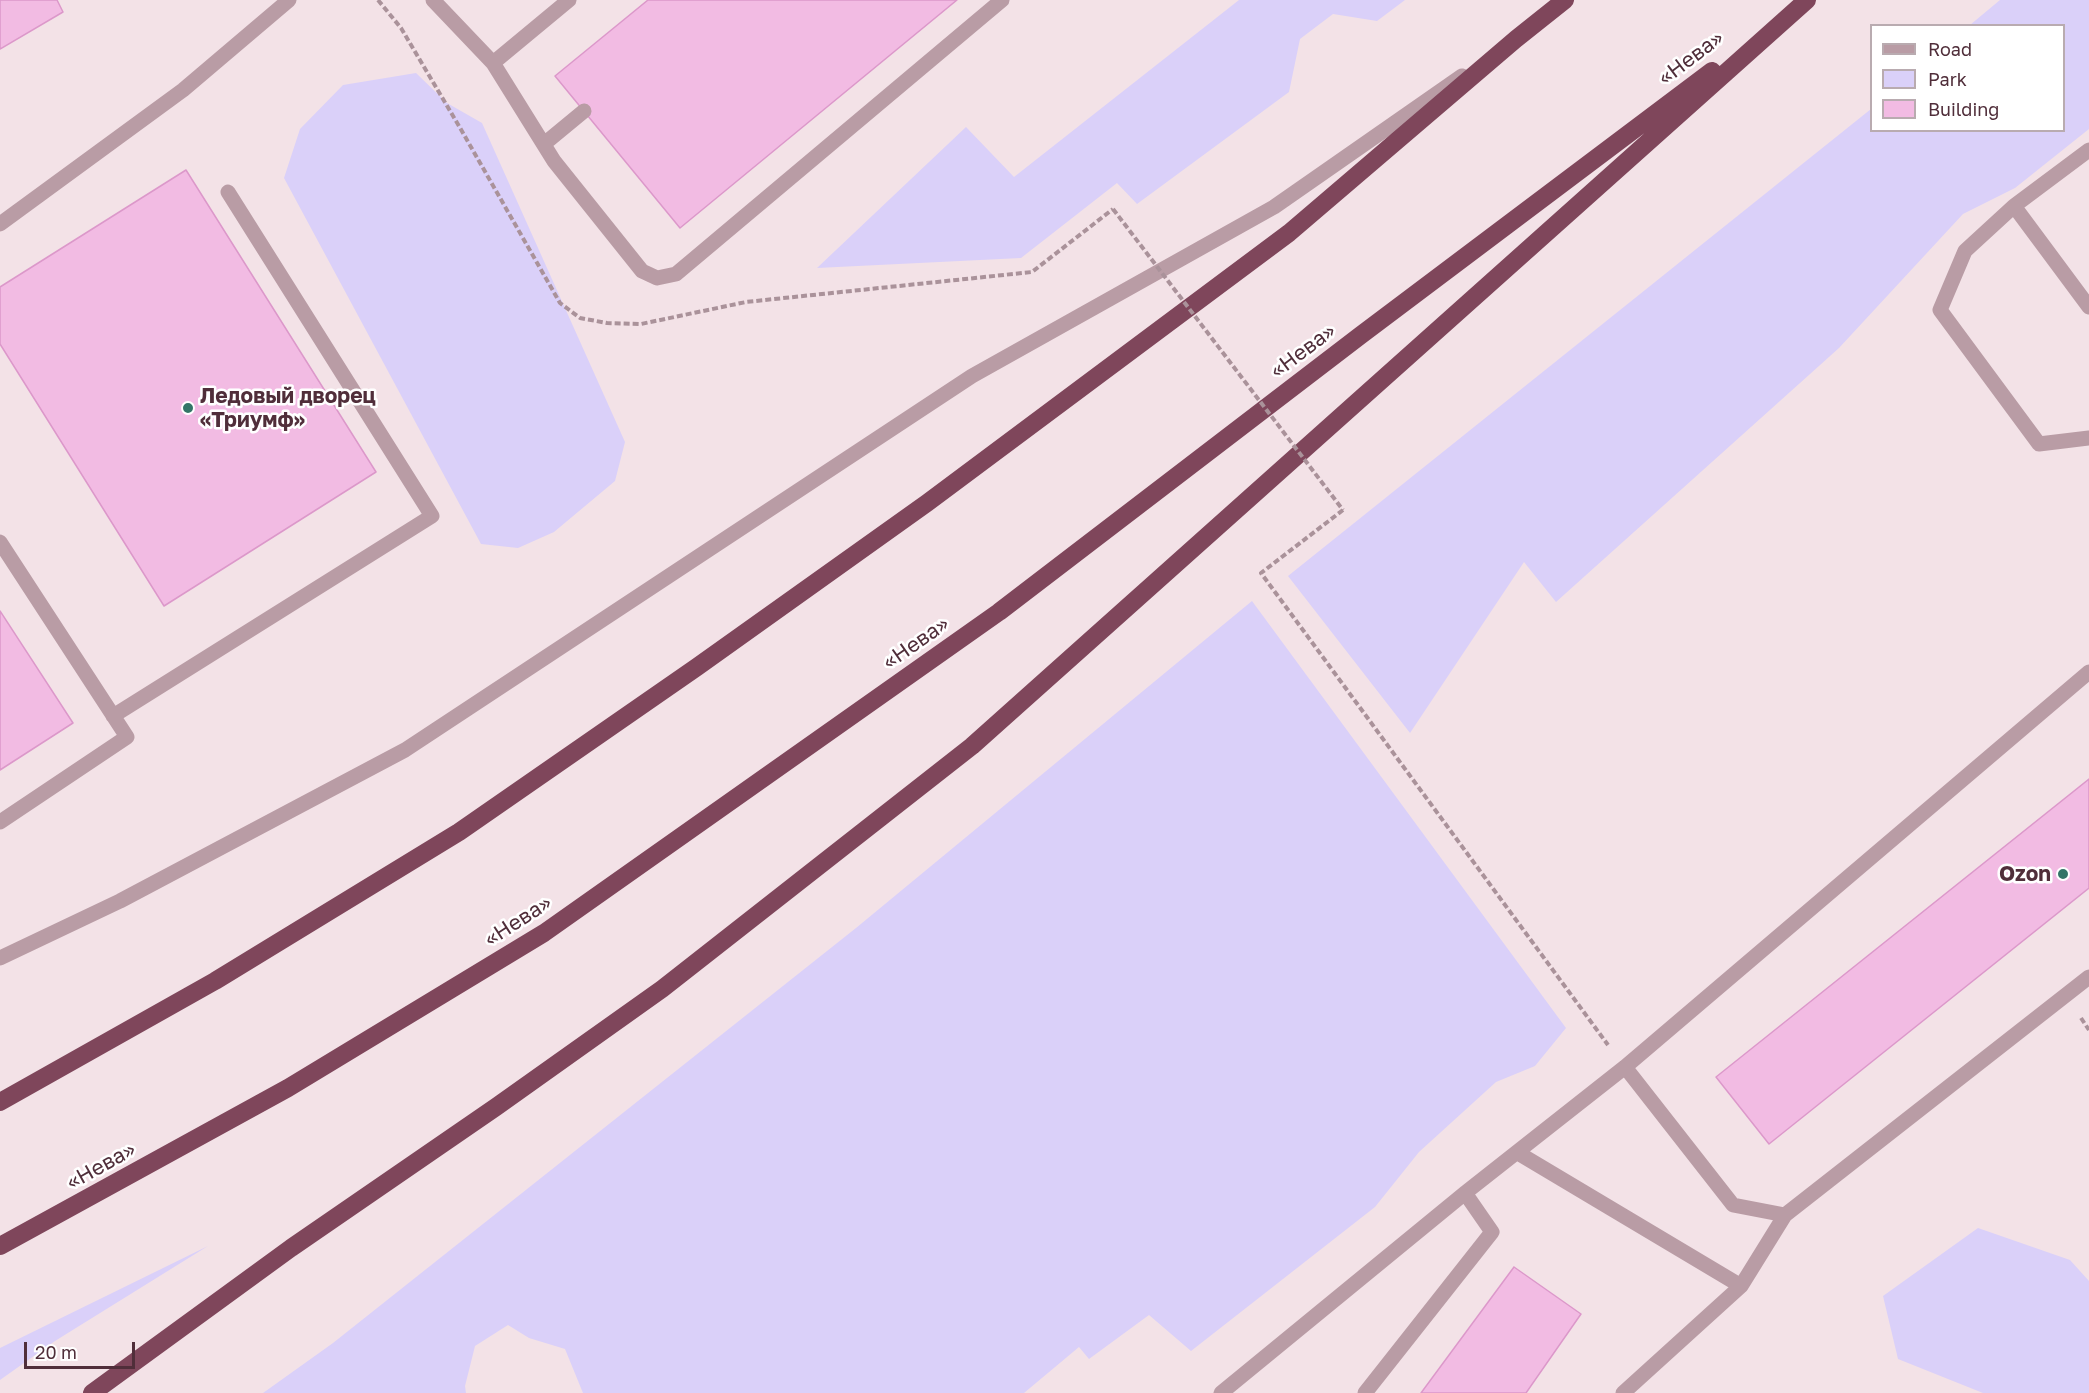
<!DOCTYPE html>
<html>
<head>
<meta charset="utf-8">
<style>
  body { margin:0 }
  #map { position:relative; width:2089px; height:1393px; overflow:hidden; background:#f3e2e7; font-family:"Golos Text",sans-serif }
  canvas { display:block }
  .legend { position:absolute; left:1870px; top:24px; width:195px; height:108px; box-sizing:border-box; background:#fff; border:2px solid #b9abb0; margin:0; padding:8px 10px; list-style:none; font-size:18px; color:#502e3a }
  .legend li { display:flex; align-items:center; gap:12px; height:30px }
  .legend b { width:30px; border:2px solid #b9abb0 }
  .scale { position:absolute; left:24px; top:1342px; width:111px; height:27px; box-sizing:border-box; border:3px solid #502e3a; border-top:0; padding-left:8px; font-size:18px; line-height:21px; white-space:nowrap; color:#502e3a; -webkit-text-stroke:4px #fff; paint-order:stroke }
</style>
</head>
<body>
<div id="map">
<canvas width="2089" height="1393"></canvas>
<ul class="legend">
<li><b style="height:8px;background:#b99ca5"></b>Road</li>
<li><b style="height:16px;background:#dad0f9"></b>Park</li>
<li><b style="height:16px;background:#f2bbe3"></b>Building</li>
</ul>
<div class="scale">20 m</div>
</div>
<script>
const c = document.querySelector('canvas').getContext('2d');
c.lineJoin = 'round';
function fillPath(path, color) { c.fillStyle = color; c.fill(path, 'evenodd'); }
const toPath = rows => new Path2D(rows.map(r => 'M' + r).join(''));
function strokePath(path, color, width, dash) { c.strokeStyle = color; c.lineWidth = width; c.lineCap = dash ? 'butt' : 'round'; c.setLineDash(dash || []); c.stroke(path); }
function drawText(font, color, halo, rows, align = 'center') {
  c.font = font + ' "Golos Text",sans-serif'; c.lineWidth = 5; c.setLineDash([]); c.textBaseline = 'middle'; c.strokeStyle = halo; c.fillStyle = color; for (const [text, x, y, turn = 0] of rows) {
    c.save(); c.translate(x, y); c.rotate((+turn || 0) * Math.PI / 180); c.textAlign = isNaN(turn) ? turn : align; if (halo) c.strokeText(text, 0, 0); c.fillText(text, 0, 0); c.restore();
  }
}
fillPath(toPath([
  [1239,0,1405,0,1377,21,1333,14,1300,39,1289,92,1137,204,1117,183,1021,258,817,268,966,127,1014,177],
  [2000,0,2089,0,2089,129,2015,188,1963,214,1839,348,1556,602,1524,562,1410,733,1288,576,1871,109,1872,130,2064,130,2064,26,1970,25],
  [416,73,447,103,482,123,625,442,615,481,554,532,518,548,481,544,284,178,300,129,343,85],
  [1252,601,1566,1028,1535,1066,1496,1082,1419,1152,1375,1207,1191,1351,1149,1315,1089,1359,1079,1347,1024,1393,583,1393,565,1349,529,1338,508,1325,475,1346,465,1386,466,1393,263,1393,333,1343,856,928],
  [1978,1228,2070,1260,2089,1281,2089,1393,1983,1393,1898,1359,1883,1296],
  [208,1246,55,1341,0,1380,0,1348]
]), '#dad0f9');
const building = toPath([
  [0,0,57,0,63,12,0,49,0,0],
  [648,0,957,0,680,228,555,76,648,0],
  [186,170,376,472,164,606,0,344,0,287,186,170],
  [0,611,73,723,0,770,0,611],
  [2089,779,2089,888,1769,1144,1716,1077,2089,779],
  [1514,1267,1581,1314,1526,1393,1421,1393,1514,1267]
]);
fillPath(building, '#f2bbe3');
strokePath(building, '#dc98ca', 1.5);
strokePath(toPath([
  [378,0,401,28,459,126,560,303,580,318,607,323,641,324,746,302,1032,272,1113,209],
  [1343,510,1261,573,1608,1045],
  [2081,1018,2089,1030]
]), '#aa929a', 4, [6, 3]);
strokePath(toPath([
  [433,0,493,63,554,161,642,271,657,278,676,274,1002,0],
  [493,63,569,0],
  [544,144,584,111],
  [2089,150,2014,206,2089,307],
  [2014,206,1965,251,1940,310,2039,444,2089,438],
  [0,224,183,90,289,0],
  [0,542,127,737,0,822],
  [113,716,432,516,228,192],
  [0,958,120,901,405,750,972,376,1274,207,1462,76],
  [1625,1067,1733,1205,1785,1215,2089,977],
  [1518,1153,1741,1286,1623,1393],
  [1741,1286,1785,1215],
  [1221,1393,1465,1193,1625,1067,2089,672],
  [1365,1393,1492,1232,1465,1193]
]), '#b99ca5', 15);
strokePath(toPath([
  [0,1102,215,981,459,832,697,667,927,503,1289,233,1516,39,1565,0],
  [0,1246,288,1088,544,933,999,612,1361,335,1712,71],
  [92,1393,291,1248,496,1107,662,989,972,746,1807,0]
]), '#7f465b', 18);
strokePath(toPath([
  [1113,209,1343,510]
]), '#aa929a', 4, [6, 3]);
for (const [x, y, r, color] of [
  [188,408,6,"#337567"],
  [2063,874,6,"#337567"]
]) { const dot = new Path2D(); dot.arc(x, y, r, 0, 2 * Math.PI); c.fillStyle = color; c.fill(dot); strokePath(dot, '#fff', 2); }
drawText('21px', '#502e3a', '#fff', [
  ["«Нева»",1691,58,-37],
  ["«Нева»",1303,351,-37],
  ["«Нева»",916,643,-35],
  ["«Нева»",518,921,-33],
  ["«Нева»",101,1166,-29]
]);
drawText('bold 21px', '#502e3a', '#fff', [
  ["Ледовый дворец",200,396],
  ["«Триумф»",200,420],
  ["Ozon",2051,874,"right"]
], 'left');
</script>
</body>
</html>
